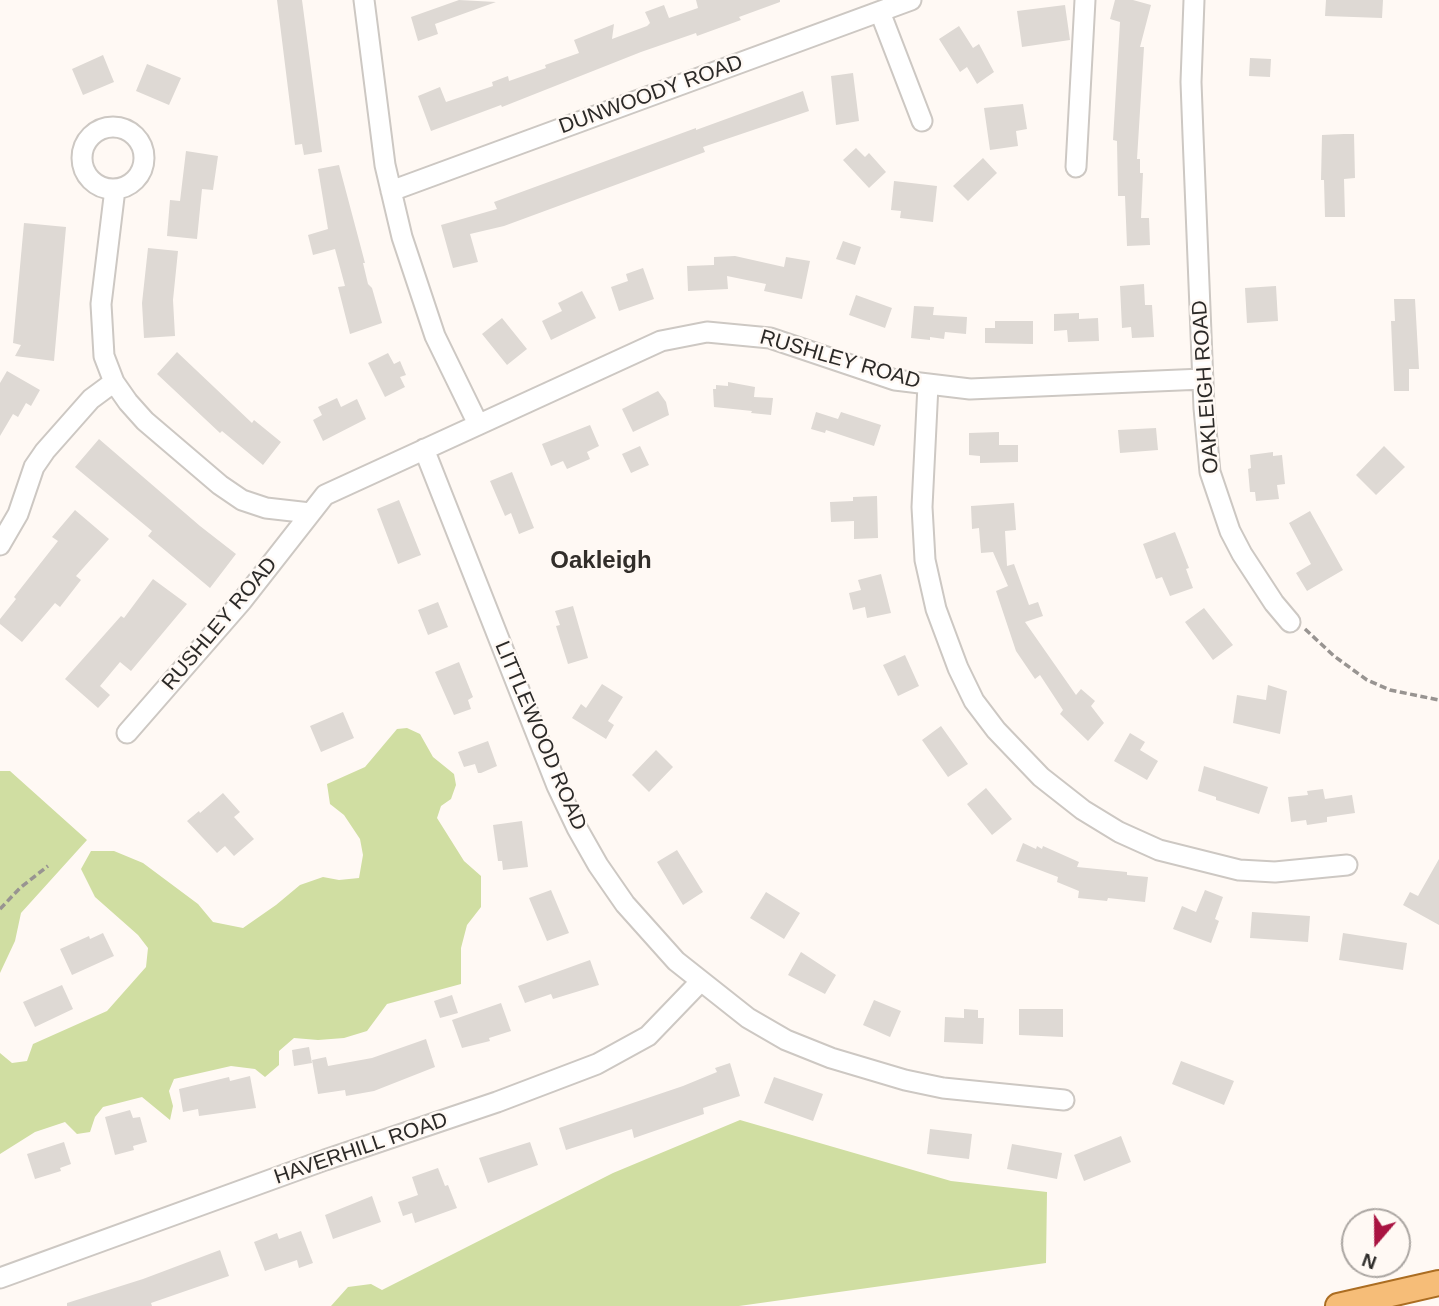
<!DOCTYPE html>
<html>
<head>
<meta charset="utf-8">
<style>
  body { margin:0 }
  #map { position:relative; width:1439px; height:1306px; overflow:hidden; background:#fff9f4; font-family:Helvetica,sans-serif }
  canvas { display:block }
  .north { position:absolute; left:1341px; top:1208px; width:70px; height:70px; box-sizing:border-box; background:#fff9f4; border:2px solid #aba6a2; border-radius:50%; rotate:200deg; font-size:19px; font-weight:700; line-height:28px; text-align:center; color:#2c2a28 }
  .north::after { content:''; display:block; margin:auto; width:24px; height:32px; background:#a91442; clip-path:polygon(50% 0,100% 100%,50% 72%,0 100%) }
</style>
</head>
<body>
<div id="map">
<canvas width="1439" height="1306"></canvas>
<div class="north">N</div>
</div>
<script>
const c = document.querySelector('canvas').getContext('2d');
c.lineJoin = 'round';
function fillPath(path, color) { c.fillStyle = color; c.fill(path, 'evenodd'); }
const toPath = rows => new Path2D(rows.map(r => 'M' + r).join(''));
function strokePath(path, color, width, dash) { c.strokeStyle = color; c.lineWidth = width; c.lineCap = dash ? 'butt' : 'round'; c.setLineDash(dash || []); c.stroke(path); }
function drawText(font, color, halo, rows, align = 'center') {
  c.font = font + ' Helvetica,sans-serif'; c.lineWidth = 5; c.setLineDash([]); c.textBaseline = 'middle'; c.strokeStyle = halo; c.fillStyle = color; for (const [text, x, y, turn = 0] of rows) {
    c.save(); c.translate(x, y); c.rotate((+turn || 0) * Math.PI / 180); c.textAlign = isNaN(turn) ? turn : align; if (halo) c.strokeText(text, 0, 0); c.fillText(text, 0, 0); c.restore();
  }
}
fillPath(toPath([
  [407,728,420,734,433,757,454,774,456,785,451,799,441,806,437,818,464,861,481,876,481,907,467,925,461,948,461,984,387,1004,367,1031,344,1038,318,1040,294,1038,279,1051,279,1065,265,1077,255,1069,231,1066,174,1079,169,1091,173,1106,170,1120,142,1097,103,1107,95,1117,90,1132,77,1134,65,1122,35,1132,0,1154,0,1053,12,1063,27,1061,33,1044,107,1011,146,967,148,948,138,935,95,897,81,869,91,851,114,851,143,863,198,904,213,922,243,928,276,905,300,885,323,877,339,880,359,878,363,855,360,839,344,815,330,804,327,784,365,767,397,729],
  [0,771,10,771,87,840,21,913,15,941,0,973],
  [740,1120,951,1181,1047,1192,1046,1263,739,1306,331,1306,348,1287,371,1284,382,1290,613,1173]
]), '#d0dea2');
fillPath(toPath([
  [277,0,302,0,322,152,304,155,302,144,295,145],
  [459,0,496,2,435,24,438,34,418,41,411,17],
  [696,0,780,0,780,2,739,17,741,20,697,36,696,33,641,52,502,107,501,105,431,131,418,96,440,87,446,102,493,86,492,82,508,76,509,81,546,68,545,65,579,53,574,40,614,24,612,39,647,26,650,23,645,12,664,5,669,18,698,8],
  [1115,0,1133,0,1151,5,1140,47,1144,47,1137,159,1140,159,1140,173,1143,173,1141,218,1149,218,1150,245,1127,246,1125,196,1118,196,1117,141,1113,140,1120,22,1110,19],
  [1326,0,1383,0,1382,18,1325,16],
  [1065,5,1070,40,1022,47,1017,11],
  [959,26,973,48,979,44,994,72,977,84,967,67,960,72,939,39],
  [103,55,114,82,83,95,72,69],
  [1250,58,1271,59,1270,77,1249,76],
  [147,64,181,78,169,105,136,91],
  [853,73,859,121,836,125,831,76],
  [803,91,809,111,703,147,705,152,504,226,470,234,478,262,453,268,441,225,497,209,494,202,696,128,696,130],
  [1023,104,1027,129,1016,131,1018,146,990,150,984,108],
  [1344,134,1354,134,1355,178,1344,179,1345,217,1325,217,1324,180,1321,180,1322,135],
  [856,148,865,157,869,153,886,172,869,188,843,160],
  [186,151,218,156,213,190,202,189,197,239,167,236,170,200,180,201],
  [983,158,997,173,968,201,953,186],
  [339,165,365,263,363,263,368,284,372,288,382,323,350,334,338,287,345,286,335,249,313,255,308,235,328,229,318,169],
  [894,181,937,186,933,222,900,218,901,211,891,210],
  [24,223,66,227,54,361,15,356,21,345,13,343],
  [843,241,861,247,855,265,836,259],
  [148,248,178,251,173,300,175,336,144,338,142,303],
  [735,256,784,267,786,257,810,261,802,299,764,291,766,284,727,276,728,289,688,291,687,266,714,265,714,257],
  [643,268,654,299,619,311,611,287,628,281,626,274],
  [1144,284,1145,305,1152,305,1154,337,1132,338,1131,327,1122,328,1120,286],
  [1276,286,1278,321,1247,323,1245,288],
  [582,291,596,318,551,340,542,321,562,311,558,303],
  [856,295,892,308,885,328,849,315],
  [1394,299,1415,299,1419,369,1409,369,1409,391,1394,391,1391,321,1395,321],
  [914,306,934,307,933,315,967,317,966,334,945,332,944,339,930,337,930,340,911,338],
  [1079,313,1079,319,1098,318,1099,341,1068,342,1067,330,1054,331,1054,314],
  [502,318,527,349,507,365,482,334],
  [995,321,1033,321,1033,344,985,343,985,328,995,328],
  [177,352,252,423,254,420,281,442,263,465,222,431,220,433,157,374],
  [388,353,394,364,400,361,406,375,400,377,405,387,385,397,368,363],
  [7,371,40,390,31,406,26,403,18,417,13,414,0,436,0,383],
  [728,382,755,387,754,397,773,398,771,415,751,413,752,411,714,407,713,389,716,389,716,385,728,386],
  [658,391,666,402,669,415,633,432,622,409],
  [337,398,341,407,357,399,366,419,323,441,313,420,322,415,318,407],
  [816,412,838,419,841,412,881,425,874,446,826,430,825,433,811,429],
  [590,425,599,446,587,452,590,459,567,469,563,461,551,466,542,444],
  [1156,428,1158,450,1120,453,1118,430],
  [999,432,999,445,1018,445,1018,462,980,463,980,456,969,455,969,433],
  [99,439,200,526,236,554,210,588,148,536,152,531,75,467],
  [640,446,649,465,631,473,622,454],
  [1384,446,1405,467,1376,495,1356,475],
  [1273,452,1273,456,1282,455,1285,484,1277,485,1279,499,1256,501,1255,492,1250,492,1248,469,1251,468,1250,455],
  [512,472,534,528,519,534,511,513,505,516,490,481],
  [877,496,878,538,854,539,854,521,831,522,830,502,853,501,853,497],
  [399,500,421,555,398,564,377,509],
  [1014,503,1016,530,1005,531,1007,566,1014,564,1029,605,1038,602,1043,616,1025,622,1076,695,1081,689,1095,701,1091,706,1104,723,1088,741,1060,714,1063,710,1040,675,1035,679,1016,651,996,591,1008,586,993,552,981,553,979,528,972,529,971,506],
  [75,510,109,539,76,576,81,580,60,607,55,603,22,642,0,624,0,619,16,599,14,597,58,541,52,537],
  [1310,511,1343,570,1307,591,1296,573,1311,564,1289,523],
  [1175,532,1189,568,1186,569,1193,588,1170,596,1162,577,1156,579,1143,544],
  [881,574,891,613,867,618,865,607,853,610,849,593,861,590,858,580],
  [153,579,187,604,131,671,120,662,100,686,110,695,98,708,65,679,121,616,124,618],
  [438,602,448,627,428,635,418,610],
  [573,606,588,658,568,664,556,626,560,625,555,611],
  [1204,608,1233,645,1213,660,1185,622],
  [905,655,919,686,898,696,883,665],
  [459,662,473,697,468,700,471,709,454,715,435,672],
  [602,684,623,697,608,721,614,725,606,739,572,718,581,704,586,708],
  [1268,685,1287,691,1280,734,1233,723,1237,695,1266,700],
  [343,712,354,738,321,752,310,726],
  [941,726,968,764,948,777,922,740],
  [1130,733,1145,742,1140,750,1158,761,1147,780,1114,761],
  [488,741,497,766,481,773,478,773,475,764,464,767,458,752],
  [656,750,673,767,649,792,632,775],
  [1204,766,1268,787,1259,814,1216,800,1216,797,1198,791],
  [986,788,1012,819,992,835,967,804],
  [1323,789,1325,799,1352,795,1355,813,1327,817,1327,822,1307,825,1306,820,1291,822,1288,797,1308,795,1307,791],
  [223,793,240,812,234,817,254,839,234,856,225,846,217,853,187,821,199,811,200,813],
  [522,821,528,867,503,870,502,861,498,861,493,825],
  [1023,843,1036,849,1037,846,1042,849,1043,846,1079,862,1077,867,1127,872,1127,875,1148,877,1145,902,1108,898,1107,901,1078,898,1079,891,1057,882,1058,877,1016,861],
  [677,850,703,892,683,905,657,862],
  [1439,859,1439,925,1403,905,1410,892,1418,896],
  [551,890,569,933,547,941,529,898],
  [1205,890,1223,897,1215,919,1219,921,1211,943,1173,929,1182,906,1196,912],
  [766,892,800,913,784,939,750,918],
  [1252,912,1310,916,1308,942,1250,938],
  [103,933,114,956,72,975,60,949,89,936,90,939],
  [1343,933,1407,943,1403,970,1339,960],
  [801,952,836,975,825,994,788,975],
  [590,960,599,985,553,999,551,994,525,1003,518,986],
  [62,985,73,1009,35,1027,23,1002],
  [452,995,458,1013,440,1018,434,1001],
  [874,1000,901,1011,890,1037,863,1025],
  [501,1003,511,1031,489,1038,490,1041,462,1048,452,1020],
  [964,1009,978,1010,978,1018,984,1018,983,1044,944,1042,945,1017,964,1018],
  [1019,1009,1063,1009,1063,1037,1019,1035],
  [426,1039,435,1067,374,1091,346,1096,345,1090,318,1094,312,1060,326,1057,328,1066,372,1058],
  [309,1047,312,1063,294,1066,292,1050],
  [1181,1061,1234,1081,1224,1105,1172,1084],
  [730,1063,740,1096,703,1108,704,1114,634,1138,632,1129,566,1150,559,1128,683,1086,717,1072,715,1068],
  [250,1076,256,1108,199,1116,198,1109,183,1112,179,1089,229,1077,230,1081],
  [774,1077,823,1094,813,1121,764,1103],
  [130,1110,133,1118,140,1117,147,1142,133,1146,134,1150,115,1155,105,1117],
  [930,1129,972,1134,969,1159,927,1154],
  [1121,1136,1131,1162,1084,1181,1074,1155],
  [64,1142,71,1164,60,1168,61,1171,35,1179,27,1154],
  [530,1142,538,1165,488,1183,479,1158],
  [1012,1144,1062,1153,1057,1179,1007,1169],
  [438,1168,445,1186,448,1185,457,1208,415,1223,412,1213,403,1216,398,1202,418,1195,412,1177],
  [372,1196,381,1222,333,1239,325,1215],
  [301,1231,313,1263,299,1268,297,1260,265,1271,254,1242,277,1233,279,1239],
  [220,1250,229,1276,151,1303,152,1306,67,1306,67,1303,143,1279]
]), '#ded9d4');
const minor = toPath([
  [364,0,385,165,402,237,435,336,478,424],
  [1194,0,1191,82,1193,135,1204,408,1210,472,1230,531,1242,554,1274,603,1290,622],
  [880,12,922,121],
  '82 158a31 31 0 1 1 62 0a31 31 0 1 1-62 0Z',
  [1076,167,1085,0],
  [115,189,101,304,104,356,114,382,128,402,145,421,220,485,242,500,266,508,310,513],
  [391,191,911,0],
  [928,385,922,507,925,560,936,609,958,668,974,701,996,730,1041,777,1083,810,1119,832,1159,850,1239,870,1275,872,1347,865],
  [424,449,557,786,577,828,598,865,625,904,676,961,748,1018,786,1040,831,1058,905,1080,943,1088,1064,1100],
  [0,545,18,514,34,467,45,451,91,399,114,382],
  [127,733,242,601,325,495,661,341,707,332,770,338,895,380,970,389,1203,379],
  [0,1278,325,1160,497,1102,597,1064,648,1036,700,982]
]);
const major = toPath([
  [1338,1306,1439,1283]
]);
strokePath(minor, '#cdc8c3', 23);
strokePath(major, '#ab6d22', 28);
strokePath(toPath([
  [1305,629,1334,656,1367,680,1390,690,1439,700],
  [0,909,20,888,48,866]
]), '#989491', 3.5, [7, 3.5]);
strokePath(minor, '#fff', 19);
strokePath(major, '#f6bd78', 24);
drawText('21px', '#2c2a28', '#fff9f4', [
  ["DUNWOODY ROAD",651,95,-20],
  ["RUSHLEY ROAD",840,360,16],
  ["OAKLEIGH ROAD",1206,387,-94],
  ["RUSHLEY ROAD",220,624,-50],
  ["LITTLEWOOD ROAD",540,736,67],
  ["HAVERHILL ROAD",361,1149,-19]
]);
drawText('bold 24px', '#322e2a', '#fff9f4', [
  ["Oakleigh",601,561]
]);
</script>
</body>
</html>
